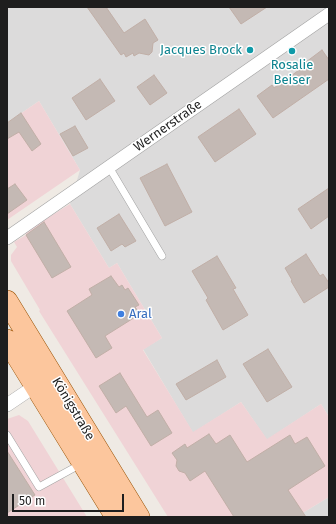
<!DOCTYPE html>
<html>
<head>
<meta charset="utf-8">
<style>
  body { margin:0 }
  #map { position:relative; width:336px; height:524px; overflow:hidden; background:#efeae4; font-family:"Fira Sans",sans-serif }
  canvas { display:block }
  .frame { position:absolute; inset:0; border:8px solid #1e1e1e; pointer-events:none }
  .scale { position:absolute; left:12px; top:494px; width:112px; height:18px; box-sizing:border-box; border:2px solid #1e1e1e; border-top:0; padding-left:5px; font-size:12px; line-height:14px; white-space:nowrap; color:#1e1e1e; -webkit-text-stroke:3px #fff; paint-order:stroke }
</style>
</head>
<body>
<div id="map">
<canvas width="336" height="524"></canvas>
<div class="frame"></div>
<div class="scale">50 m</div>
</div>
<script>
const c = document.querySelector('canvas').getContext('2d');
c.lineJoin = 'round';
function fillPath(path, color) { c.fillStyle = color; c.fill(path, 'evenodd'); }
const toPath = rows => new Path2D(rows.map(r => 'M' + r).join(''));
function strokePath(path, color, width, dash) { c.strokeStyle = color; c.lineWidth = width; c.lineCap = dash ? 'butt' : 'round'; c.setLineDash(dash || []); c.stroke(path); }
function drawText(font, color, halo, rows, align = 'center') {
  c.font = font + ' "Fira Sans",sans-serif'; c.lineWidth = 3; c.setLineDash([]); c.textBaseline = 'middle'; c.strokeStyle = halo; c.fillStyle = color; for (const [text, x, y, turn = 0] of rows) {
    c.save(); c.translate(x, y); c.rotate((+turn || 0) * Math.PI / 180); c.textAlign = isNaN(turn) ? turn : align; if (halo) c.strokeText(text, 0, 0); c.fillText(text, 0, 0); c.restore();
  }
}
fillPath(toPath([
  [7,7,329,7,329,417,321,404,267,440,241,402,193,433,143,349,162,338,117,263,109,268,70,204,80,170,39,101,7,123],
  [329,497,329,517,296,517]
]), '#dcdbdb');
fillPath(toPath([
  [39,101,80,170,7,220,7,123],
  [70,204,109,268,117,263,162,338,143,350,193,432,241,402,267,439,321,404,329,417,329,497,296,517,168,517,39,311,40,310,11,261,11,255,17,247,14,242,26,235,25,232],
  [19,415,28,421,87,517,7,517,7,419]
]), '#f0d3d6');
const building = toPath([
  [87,7,106,7,124,33,145,19,158,40,153,43,152,52,149,55,139,53,134,56,133,53,126,57,124,53,121,55,87,7],
  [229,7,267,7,241,24,229,7],
  [322,50,329,60,329,79,273,118,257,96,272,85,274,88,291,76,307,64,306,62,322,50],
  [154,75,167,93,150,105,137,87,154,75],
  [100,79,115,101,86,120,72,98,100,79],
  [239,109,256,134,215,162,198,137,239,109],
  [21,113,41,144,32,151,19,132,7,139,7,123,21,113],
  [75,126,88,148,73,156,60,134,75,126],
  [167,164,192,212,165,226,140,178,167,164],
  [15,184,27,200,7,214,7,189,15,184],
  [329,188,329,216,311,229,298,209,329,188],
  [119,214,136,241,125,247,122,244,111,251,97,228,119,214],
  [44,222,71,267,52,278,26,235,44,222],
  [306,254,320,276,323,274,329,283,329,287,304,303,291,281,292,280,285,268,306,254],
  [217,256,236,288,233,289,248,315,223,330,206,300,208,298,192,271,217,256],
  [111,276,119,287,122,285,125,290,128,288,139,305,135,307,140,314,105,336,112,348,96,358,67,311,92,295,89,289,111,276],
  [268,349,292,387,267,402,243,364,268,349],
  [217,360,226,377,186,400,176,384,217,360],
  [120,373,147,417,158,410,172,433,151,446,126,406,116,413,99,386,120,373],
  [209,434,216,444,230,435,247,462,290,435,295,444,307,437,325,466,288,490,306,517,234,517,205,471,190,481,185,473,179,471,176,466,177,460,172,453,185,444,187,448,209,434],
  [7,451,35,495,7,513,7,451]
]);
fillPath(building, '#c4b9b4');
strokePath(building, '#c1afa7', 1);
const lane = toPath([
  [109,167,162,256],
  [7,435,39,487,81,464]
]);
const street = toPath([
  [7,238,329,14],
  [7,405,41,382]
]);
const primary = toPath([
  [7,301,139,517],
  [7,340,116,517]
]);
strokePath(lane, '#a2a2a2', 8);
strokePath(street, '#a2a2a2', 14);
strokePath(primary, '#985100', 22);
strokePath(lane, '#fff', 7);
strokePath(street, '#fff', 13);
strokePath(primary, '#fcc69d', 21);
for (const [x, y, r, color] of [
  [250,50,4,"#0f9aa8"],
  [292,51,4,"#0f9aa8"],
  [121,314,4,"#3f7fe0"]
]) { const dot = new Path2D(); dot.arc(x, y, r, 0, 2 * Math.PI); c.fillStyle = color; c.fill(dot); strokePath(dot, '#fff', 1.5); }
drawText('13px', '#0d838f', '#fff', [
  ["Jacques Brock",242,50],
  ["Rosalie",292,65,"center"],
  ["Beiser",292,80,"center"]
], 'right');
drawText('13px', '#1e1e1e', '#fff', [
  ["Wernerstraße",168,126,-35],
  ["Königstraße",73,409,59]
]);
drawText('13px', '#366cbe', '#fff', [
  ["Aral",129,314]
], 'left');
</script>
</body>
</html>
